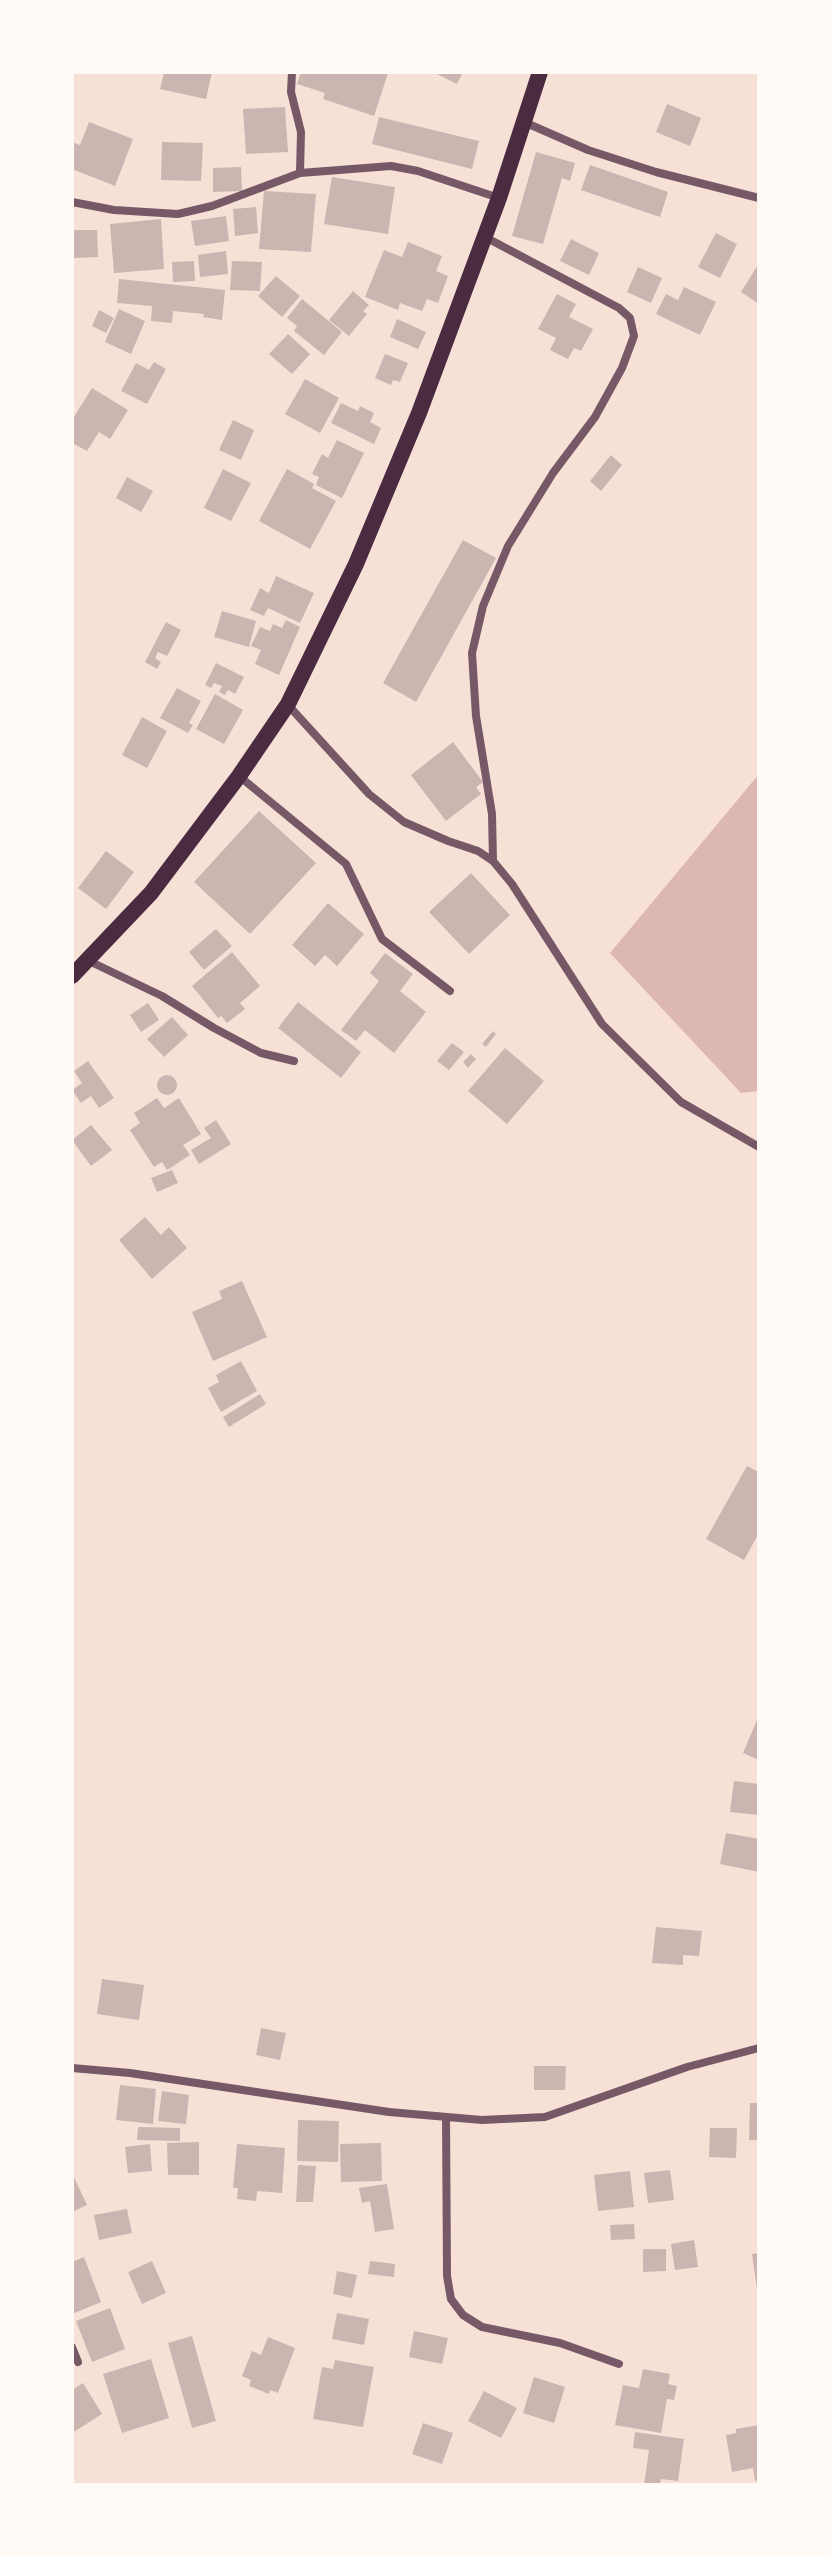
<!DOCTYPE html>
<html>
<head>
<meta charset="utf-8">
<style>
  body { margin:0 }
  #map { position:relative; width:831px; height:2557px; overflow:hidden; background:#f7e1d7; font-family:Rubik,sans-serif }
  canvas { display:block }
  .frame { position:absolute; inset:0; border:74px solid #fffaf5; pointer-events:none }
</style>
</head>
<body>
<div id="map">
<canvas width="831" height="2557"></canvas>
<div class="frame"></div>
</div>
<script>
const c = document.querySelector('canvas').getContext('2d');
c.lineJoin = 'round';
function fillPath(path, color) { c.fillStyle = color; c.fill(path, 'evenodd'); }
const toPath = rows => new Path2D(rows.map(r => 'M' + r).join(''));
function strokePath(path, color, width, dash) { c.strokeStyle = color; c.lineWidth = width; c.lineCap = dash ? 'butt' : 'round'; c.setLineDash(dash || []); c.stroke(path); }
fillPath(toPath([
  [759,774,759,1091,741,1093,610,953]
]), '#dcb8b0');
fillPath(toPath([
  [164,72,212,72,206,99,160,89],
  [301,72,384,72,388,73,374,116,323,99,325,93,297,84],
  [433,72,463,72,457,84],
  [667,104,701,118,690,146,656,132],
  [285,107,288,152,246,154,243,109],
  [379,117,479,141,472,169,372,144],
  [89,122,133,139,115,186,72,169,72,142,80,145],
  [162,142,203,143,201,181,161,180],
  [536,152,575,163,570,181,562,178,543,244,512,236],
  [590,165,668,192,660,217,581,190],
  [241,167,242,191,213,192,213,168],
  [332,177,395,187,388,234,324,224],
  [264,191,316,194,311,252,259,249],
  [256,207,258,233,235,236,233,209],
  [226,216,229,241,195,246,191,221],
  [161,219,164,269,114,273,110,224],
  [74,230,97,230,98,257,74,258],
  [716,233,737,244,720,278,698,267],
  [571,239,599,253,589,275,560,261],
  [408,242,442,256,436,271,448,276,438,303,427,299,422,311,400,303,398,310,365,297,384,250,402,257],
  [226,251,228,274,200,277,198,255],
  [194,261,195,281,173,282,172,262],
  [232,261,262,262,260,291,230,290],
  [759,263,759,304,741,292],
  [638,267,662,278,651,303,627,292],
  [276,276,300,296,282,317,258,296],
  [119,279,225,290,222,320,203,317,204,314,173,311,172,323,151,321,152,306,117,303],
  [684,287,716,302,700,335,656,314,666,294,678,300],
  [353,291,369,305,363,311,367,314,349,336,329,320],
  [557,294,576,304,569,317,593,329,581,351,574,348,568,359,550,350,556,338,538,329],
  [302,299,342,332,324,355,294,331,297,326,287,318],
  [119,309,145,321,131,354,105,342],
  [99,310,114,318,106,333,92,326],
  [397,319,426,332,418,349,390,337],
  [288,334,310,354,292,374,269,354],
  [385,354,408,363,400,382,393,380,391,385,375,378],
  [154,362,166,369,147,404,121,391,136,363,149,370],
  [305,379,339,398,320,433,285,414],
  [92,388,128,410,110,439,99,432,87,451,72,443,72,420],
  [341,403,358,411,360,406,374,413,370,422,381,428,374,444,331,423],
  [233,420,254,430,241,460,219,450],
  [337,440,364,453,342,498,316,485,319,477,312,474,322,454,328,458],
  [611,455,622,465,601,491,590,481],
  [223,469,251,483,231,521,204,508],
  [287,469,314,484,312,488,336,501,310,549,259,521],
  [127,477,153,491,141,512,116,498],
  [463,540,496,558,416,702,383,683],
  [276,576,314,593,300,623,268,608,264,616,250,610,260,588,269,593],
  [222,611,256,621,249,647,214,637],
  [286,620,300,627,279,675,255,664,261,650,251,646,260,627,270,631,273,624,282,628],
  [166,622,181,630,167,656,158,652,155,658,161,662,157,669,145,662],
  [216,663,244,677,235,694,228,690,225,695,219,692,222,686,214,683,211,688,205,685],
  [177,688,201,701,189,723,193,725,188,733,160,718],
  [215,694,243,710,224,744,196,729],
  [142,717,167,731,147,768,122,755],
  [453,742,483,782,476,787,481,794,446,821,411,775],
  [259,811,316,863,250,934,194,882],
  [106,851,134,872,106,909,78,888],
  [471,873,510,915,469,954,429,912],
  [328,903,364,934,337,966,325,955,315,966,292,945],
  [216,929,232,946,204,970,189,952],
  [232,952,260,986,240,1003,245,1009,227,1023,221,1016,218,1018,192,986],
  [385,953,413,974,400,991,426,1012,394,1053,365,1030,356,1041,341,1030,379,981,370,973],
  [298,1002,361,1052,341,1078,278,1028],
  [148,1003,159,1020,141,1032,130,1015],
  [172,1017,188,1035,164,1057,147,1039],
  [493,1031,496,1034,486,1047,482,1044],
  [452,1043,464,1052,449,1070,437,1061],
  [505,1048,544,1081,507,1124,468,1091],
  [471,1054,476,1059,468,1068,463,1062],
  [88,1061,114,1098,99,1108,91,1096,81,1103,72,1090,82,1083,74,1071],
  '157 1085a10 10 0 1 1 20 0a10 10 0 1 1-20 0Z',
  [157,1098,164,1108,179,1098,201,1134,183,1145,190,1155,167,1170,162,1162,154,1167,130,1130,140,1123,134,1113],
  [216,1120,231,1144,199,1164,191,1150,211,1138,204,1128],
  [91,1125,112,1150,91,1166,72,1140],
  [172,1170,178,1183,157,1192,151,1178],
  [145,1217,161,1235,169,1227,187,1248,152,1279,119,1240],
  [242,1281,267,1337,213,1361,192,1312,222,1299,219,1291],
  [241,1361,257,1391,221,1412,208,1388,219,1382,216,1375],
  [260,1394,266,1404,229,1427,223,1417],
  [747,1466,759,1472,759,1533,744,1560,706,1539],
  [757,1720,759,1721,759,1760,743,1753],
  [734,1781,759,1784,759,1815,730,1812],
  [726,1833,759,1839,759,1872,720,1864],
  [656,1927,702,1931,699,1956,683,1955,683,1965,652,1963],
  [102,1979,144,1985,139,2020,97,2014],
  [261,2028,286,2033,280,2060,256,2055],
  [534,2066,566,2066,565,2090,534,2090],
  [120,2085,156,2089,153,2124,116,2120],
  [162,2091,189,2095,186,2124,158,2121],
  [750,2103,759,2103,759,2140,749,2140],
  [298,2120,339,2121,338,2162,297,2161],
  [138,2127,180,2128,180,2141,137,2140],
  [710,2128,737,2128,736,2158,709,2157],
  [199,2142,199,2175,168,2175,167,2143],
  [381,2143,382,2181,341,2182,340,2144],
  [150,2144,152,2171,128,2173,125,2147],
  [237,2144,285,2148,282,2193,257,2191,256,2201,237,2199,238,2188,233,2188],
  [298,2165,316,2166,313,2202,296,2202],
  [670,2170,674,2200,648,2203,644,2173],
  [630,2171,634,2207,598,2211,594,2175],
  [72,2173,87,2205,72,2212],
  [387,2184,394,2229,375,2232,370,2201,362,2203,359,2188],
  [127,2209,132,2233,99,2240,94,2215],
  [634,2224,635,2239,611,2240,610,2225],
  [694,2240,698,2267,675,2270,671,2244],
  [643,2249,666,2249,666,2271,643,2272],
  [759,2253,759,2289,757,2289,752,2254],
  [84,2257,101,2302,72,2314,72,2262],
  [152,2261,166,2293,142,2304,128,2272],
  [370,2261,395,2264,394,2277,368,2274],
  [337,2271,357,2275,352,2298,333,2294],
  [110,2308,125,2349,92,2362,76,2321],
  [337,2313,369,2319,364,2345,332,2339],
  [414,2331,448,2338,442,2364,409,2357],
  [192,2336,216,2421,192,2428,168,2343],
  [268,2337,295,2348,278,2393,270,2390,269,2394,249,2386,251,2380,242,2376,252,2351,261,2355],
  [151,2359,169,2418,122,2433,103,2374],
  [335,2360,374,2367,363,2427,313,2419,322,2367,333,2369],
  [643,2369,670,2374,668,2384,677,2386,674,2400,667,2399,661,2433,615,2425,623,2385,639,2388],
  [534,2377,565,2387,554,2423,523,2413],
  [83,2383,102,2414,72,2433,72,2390],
  [484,2391,517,2408,501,2438,468,2421],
  [423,2423,453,2433,442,2464,412,2454],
  [759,2425,759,2480,755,2481,753,2468,732,2472,726,2435,736,2433,736,2429],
  [635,2432,684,2439,678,2481,661,2479,660,2485,644,2485,649,2450,633,2448]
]), '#ccb4b1');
strokePath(toPath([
  [292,72,291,92,301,132,300,173],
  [524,122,588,150,656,172,759,198],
  [72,202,114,210,178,214,212,206,300,173,391,166,418,171,499,198],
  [485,237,619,308,630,318,634,336,622,368,595,417,553,473,508,546,483,606,472,653,476,716,492,814,493,861],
  [288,705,369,794,404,822,448,841,478,851,493,861,512,884,602,1024,681,1102,759,1147],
  [239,776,346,864,382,939,450,991],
  [89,961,162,996,214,1028,261,1053,294,1061],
  [72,2068,130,2073,389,2112,482,2120,545,2117,687,2067,759,2048],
  [446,2117,447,2276,451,2299,463,2315,482,2327,560,2343,619,2364],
  [72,2347,78,2362]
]), '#755966', 8);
strokePath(toPath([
  [72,976,151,893,239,776,288,704,356,564,419,413,499,198,540,72]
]), '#4a2c40', 16);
</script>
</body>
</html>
